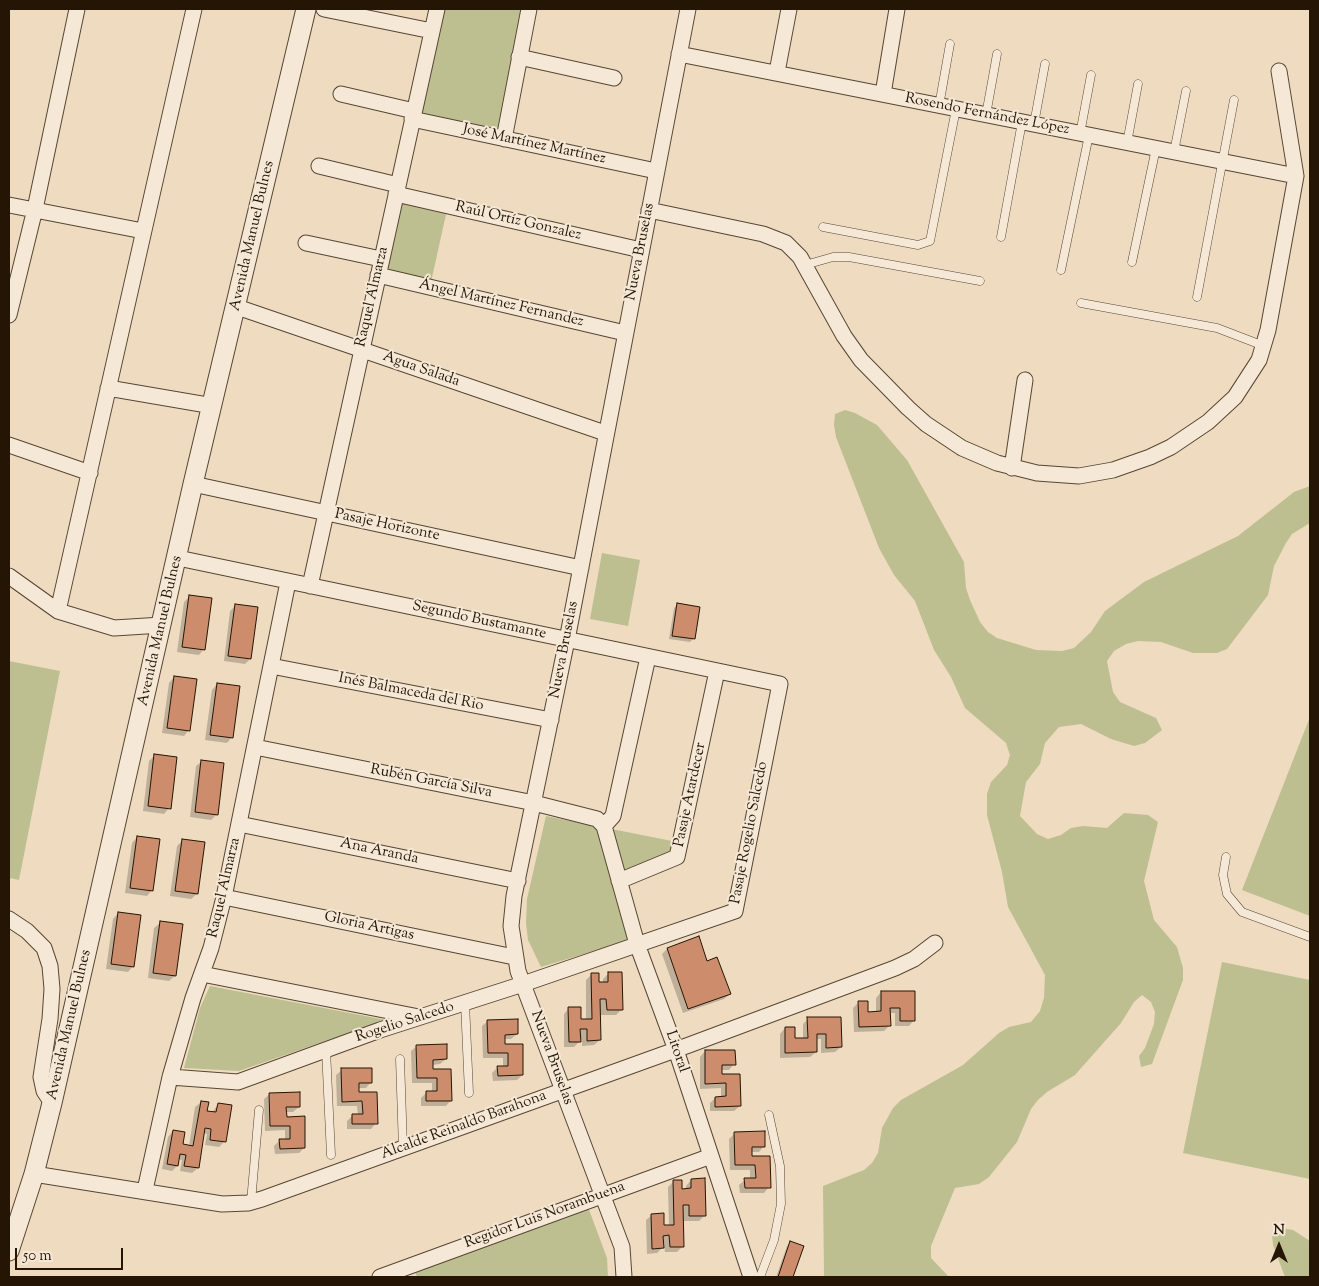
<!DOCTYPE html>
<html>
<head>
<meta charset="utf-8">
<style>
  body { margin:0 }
  #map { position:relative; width:1319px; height:1286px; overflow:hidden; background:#efdbc0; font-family:"Sorts Mill Goudy",serif }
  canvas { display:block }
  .frame { position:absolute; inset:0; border:10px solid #241504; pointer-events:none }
  .north { position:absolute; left:1254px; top:1221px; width:50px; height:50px; -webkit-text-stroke:4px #f5e8d6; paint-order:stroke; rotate:0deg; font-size:14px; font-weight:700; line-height:20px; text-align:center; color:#241504 }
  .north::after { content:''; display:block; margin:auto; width:18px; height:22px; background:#241504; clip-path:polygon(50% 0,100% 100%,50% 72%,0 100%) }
  .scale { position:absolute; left:15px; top:1248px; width:108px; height:22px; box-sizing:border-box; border:2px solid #241504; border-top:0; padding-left:6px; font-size:15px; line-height:18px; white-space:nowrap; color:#241504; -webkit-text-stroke:4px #f5e8d6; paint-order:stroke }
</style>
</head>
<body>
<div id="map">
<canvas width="1319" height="1286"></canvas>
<div class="frame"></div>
<div class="north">N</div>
<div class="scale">50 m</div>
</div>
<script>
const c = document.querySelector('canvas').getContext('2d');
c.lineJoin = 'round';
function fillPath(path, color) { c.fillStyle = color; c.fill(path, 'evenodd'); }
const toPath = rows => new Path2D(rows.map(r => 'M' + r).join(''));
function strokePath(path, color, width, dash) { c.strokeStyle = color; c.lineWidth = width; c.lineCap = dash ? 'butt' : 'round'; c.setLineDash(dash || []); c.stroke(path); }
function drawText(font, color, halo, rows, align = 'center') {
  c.font = font + ' "Sorts Mill Goudy",serif'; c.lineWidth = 4; c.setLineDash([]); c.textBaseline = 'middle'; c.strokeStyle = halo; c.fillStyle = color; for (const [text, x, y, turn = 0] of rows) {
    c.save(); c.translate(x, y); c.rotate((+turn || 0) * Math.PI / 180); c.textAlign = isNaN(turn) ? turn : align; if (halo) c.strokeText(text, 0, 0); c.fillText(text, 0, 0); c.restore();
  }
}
fillPath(toPath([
  [443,9,524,9,498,132,420,114],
  [399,199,447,210,431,282,383,271],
  [845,410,855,413,877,425,907,460,964,562,966,588,970,600,980,622,988,632,997,638,1036,650,1062,651,1074,648,1091,632,1105,611,1144,582,1238,536,1294,492,1310,486,1310,523,1292,534,1286,543,1274,566,1268,595,1227,649,1217,653,1193,653,1161,642,1138,641,1126,644,1114,651,1107,661,1113,692,1120,702,1156,718,1162,730,1145,743,1134,746,1111,739,1081,724,1059,727,1045,743,1040,764,1026,782,1020,816,1037,834,1048,839,1061,835,1071,828,1083,826,1107,828,1124,813,1148,815,1158,822,1144,881,1154,920,1177,947,1183,968,1183,980,1152,1064,1141,1067,1139,1056,1145,1048,1154,1024,1155,1012,1151,1002,1142,995,1134,1002,1121,1023,1075,1075,1047,1092,1038,1100,1031,1109,1017,1142,989,1177,979,1184,955,1188,931,1246,931,1258,949,1277,824,1277,823,1186,864,1170,872,1163,878,1153,882,1128,893,1108,901,1100,963,1065,999,1033,1009,1027,1031,1022,1040,1011,1044,998,1045,975,1008,907,1002,872,987,815,987,794,991,782,1007,765,1010,755,1006,743,965,708,951,677,934,650,915,601,894,575,879,548,836,437,834,425,835,414],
  [602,553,640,560,628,626,590,619],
  [9,661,60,671,19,880,9,878],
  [1310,717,1310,916,1242,890],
  [546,816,672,841,669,855,611,876,630,940,541,967,528,940,526,923,527,899],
  [1222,962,1310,980,1310,1179,1183,1153],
  [210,986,386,1020,239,1071,184,1068,200,1008],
  [588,1207,607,1258,608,1277,417,1277,415,1272],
  [1282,1228,1293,1230,1310,1241,1310,1277,1285,1277,1273,1245,1272,1233]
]), '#bdbf90');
fillPath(toPath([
  [189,597,204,649,199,655,177,652,184,602],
  [678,604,693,639,690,642,669,639,674,608],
  [235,606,250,659,245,664,224,661,230,611],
  [174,677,189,730,184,736,162,733,169,683],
  [217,684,232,737,227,743,205,740,212,690],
  [155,755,169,808,164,814,143,811,149,761],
  [202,761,217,814,211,820,190,817,196,766],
  [137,837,152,890,147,896,125,893,132,843],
  [182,841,197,894,191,899,170,896,177,846],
  [118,913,133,966,128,972,106,969,113,919],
  [160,923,175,976,169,981,148,978,154,928],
  [698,938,706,962,730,994,724,999,683,1013,662,954,667,949],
  [608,974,622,1009,616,1015,599,1015,600,1040,594,1045,582,1046,582,1039,574,1047,564,1047,564,1014,569,1008,580,1020,586,1020,586,980,591,975,598,984,603,983,603,979],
  [881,992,913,992,914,1020,909,1026,895,1026,895,1013,889,1013,890,1025,884,1031,854,1032,853,1008,859,1002,867,1013,876,1013,876,998],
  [840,1018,841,1047,835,1052,821,1053,821,1039,816,1039,816,1052,810,1057,780,1058,780,1034,785,1028,794,1039,803,1039,803,1024,808,1019],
  [488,1021,517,1034,511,1039,503,1039,504,1045,522,1075,517,1080,493,1081,492,1073,498,1067,503,1067,503,1058,483,1058,482,1026],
  [417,1046,446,1059,440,1064,432,1065,432,1070,451,1100,446,1106,421,1106,421,1098,427,1092,432,1092,432,1083,412,1083,411,1051],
  [705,1051,734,1064,729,1070,721,1070,721,1076,739,1075,740,1106,734,1111,710,1111,710,1103,715,1098,721,1098,721,1088,700,1089,700,1057],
  [342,1070,371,1082,366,1088,358,1088,358,1094,376,1123,371,1129,347,1129,347,1121,352,1116,358,1116,357,1106,337,1106,336,1075],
  [270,1094,299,1107,293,1112,285,1112,285,1118,304,1148,299,1153,275,1154,274,1146,280,1140,285,1140,285,1130,265,1131,264,1099],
  [201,1102,206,1112,212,1113,218,1104,225,1141,219,1147,205,1145,207,1134,203,1133,198,1168,192,1173,180,1171,182,1160,178,1159,177,1166,172,1171,162,1169,168,1137,173,1131,182,1145,189,1146,195,1107],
  [735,1133,764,1146,759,1152,750,1152,751,1157,769,1187,764,1193,740,1193,739,1185,745,1180,750,1179,750,1170,730,1170,729,1139],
  [691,1180,705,1215,699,1221,682,1221,683,1246,677,1252,665,1252,664,1246,657,1253,647,1254,646,1220,652,1215,663,1227,669,1227,668,1187,674,1181,681,1190,686,1190,686,1186],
  [790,1243,803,1247,792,1277,776,1277,787,1246]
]), '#0003');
const building = toPath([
  [189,595,212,598,205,650,182,647,189,595],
  [677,603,700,607,695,639,672,636,677,603],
  [235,604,258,607,251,659,228,656,235,604],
  [174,676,197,679,190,731,167,728,174,676],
  [217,683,240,686,233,738,210,735,217,683],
  [154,754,177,757,171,809,148,806,154,754],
  [201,760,224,763,218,815,195,812,201,760],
  [137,836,160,839,153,891,130,888,137,836],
  [182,839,205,842,198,894,175,891,182,839],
  [118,912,141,915,134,967,111,964,118,912],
  [160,921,183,924,176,976,153,973,160,921],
  [699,936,707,961,717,957,731,994,688,1009,667,948,699,936],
  [608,972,622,972,623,1010,607,1010,606,999,600,999,601,1040,587,1041,587,1029,580,1029,581,1042,569,1042,568,1007,581,1007,581,1019,592,1019,591,973,599,973,599,982,608,982,608,972],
  [881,991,915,991,915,1021,900,1021,900,1008,890,1008,891,1026,859,1027,858,1001,868,1001,868,1012,881,1011,881,991],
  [807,1017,841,1017,842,1047,826,1048,826,1034,817,1034,817,1052,785,1053,785,1027,795,1027,795,1038,808,1038,807,1017],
  [518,1019,518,1034,505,1035,505,1044,523,1044,523,1075,498,1076,497,1066,508,1066,508,1053,488,1053,487,1020,518,1019],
  [447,1044,447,1059,433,1060,433,1069,451,1069,452,1101,426,1101,426,1091,437,1091,437,1078,417,1078,416,1045,447,1044],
  [705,1050,735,1050,736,1065,722,1065,722,1074,740,1074,741,1106,715,1107,715,1097,726,1096,726,1083,705,1084,705,1050],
  [341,1068,372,1068,372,1083,359,1083,359,1092,377,1092,378,1124,352,1124,352,1114,363,1114,362,1101,342,1102,341,1068],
  [300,1092,300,1107,286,1107,287,1117,305,1116,305,1148,280,1149,279,1139,290,1139,290,1126,270,1126,269,1093,300,1092],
  [201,1101,209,1102,207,1111,216,1112,218,1103,232,1105,226,1142,210,1140,211,1129,205,1128,199,1168,184,1166,186,1155,180,1154,178,1166,167,1164,173,1130,185,1132,183,1144,193,1146,201,1101],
  [765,1131,765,1147,752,1147,752,1156,770,1156,771,1188,745,1188,744,1178,756,1178,755,1165,735,1165,734,1132,765,1131],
  [705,1178,706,1216,689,1216,689,1205,683,1205,684,1247,670,1247,669,1235,663,1236,664,1248,652,1249,651,1214,664,1213,664,1225,674,1225,673,1180,682,1180,682,1189,691,1188,691,1179,705,1178],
  [790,1241,804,1246,793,1277,778,1277,790,1241]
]);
fillPath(building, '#cd8d6c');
strokePath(building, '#241504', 1);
const service = toPath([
  [939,106,950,44],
  [986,115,997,54],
  [1034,124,1045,64],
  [1080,134,1091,75],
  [1127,143,1138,84],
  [1174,152,1186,91],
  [823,227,918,245,930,241,956,109],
  [1001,237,1022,122],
  [1132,262,1156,148],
  [805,265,833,257,849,257,980,281],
  [1061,270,1089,135],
  [1197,297,1234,100],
  [1081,303,1217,328,1264,346],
  [1226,857,1223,875,1227,894,1242,912,1310,937],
  [465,1003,469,1093],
  [326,1050,331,1155],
  [400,1059,403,1148],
  [251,1202,259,1110],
  [760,1277,774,1240,781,1204,780,1166,769,1115]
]);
const minor = toPath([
  [324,9,432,31],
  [679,54,1296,176],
  [519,57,614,78],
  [777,72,789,9],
  [341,94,414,111],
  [883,94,897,9],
  [412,119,656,171],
  [504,139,529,9],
  [319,166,398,185],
  [396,194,641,250],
  [9,205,143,231],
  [649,210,763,234,786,243,800,257,844,336,861,360,908,408,926,424,962,448,997,463,1037,473,1079,476,1113,470,1150,457,1171,447,1208,422,1235,397,1259,360,1268,330,1296,176,1279,71],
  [306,243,381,259],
  [378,275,625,333],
  [237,307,605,433],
  [9,315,35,209,77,9],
  [108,388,213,406],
  [9,445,90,473],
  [1012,468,1025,380],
  [193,484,581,568],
  [9,576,58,611,114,628,162,625],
  [310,586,437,9],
  [58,611,194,9],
  [271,666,551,720],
  [255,747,534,803,597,819,604,826,637,944,676,1050,751,1277],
  [239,824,518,881],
  [604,826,613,816,648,657],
  [619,881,677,857,717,671],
  [224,897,514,957],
  [9,919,27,931,44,948,50,966,52,989,50,1019,41,1077,44,1091,52,1103],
  [202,974,419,1017],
  [170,1077,238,1082,380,1030,523,984,735,911,780,684,178,558],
  [34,1174,222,1204,248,1203,262,1199,689,1045,895,968,914,959,935,943],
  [145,1190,170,1077,193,998,211,948,224,897,288,582],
  [380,1277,711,1156],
  [624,1277,622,1247,518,971,511,926,514,896,567,640,688,9]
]);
const tertiary = toPath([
  [9,1251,34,1174,52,1103,193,484,306,9]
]);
strokePath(service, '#574633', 9);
strokePath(minor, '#574633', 17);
strokePath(tertiary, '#574633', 21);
strokePath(service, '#f5e8d6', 8);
strokePath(minor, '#f5e8d6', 15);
strokePath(tertiary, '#f5e8d6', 19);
drawText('15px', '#241504', '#f5e8d6', [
  ["Rosendo Fernández López",987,115,11],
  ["José Martínez Martínez",534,145,12],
  ["Raúl Ortíz Gonzalez",518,222,13],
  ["Avenida Manuel Bulnes",253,236,-77],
  ["Nueva Bruselas",641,252,-79],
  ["Raquel Almarza",373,297,-77],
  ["Ángel Martínez Fernandez",501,304,13],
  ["Agua Salada",421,370,19],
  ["Pasaje Horizonte",387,526,12],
  ["Segundo Bustamante",479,621,12],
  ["Avenida Manuel Bulnes",161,631,-77],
  ["Nueva Bruselas",565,650,-79],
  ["Inés Balmaceda del Rio",411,693,11],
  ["Rubén García Silva",431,782,11],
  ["Pasaje Atardecer",691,795,-78],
  ["Pasaje Rogelio Salcedo",750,833,-79],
  ["Ana Aranda",379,852,12],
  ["Raquel Almarza",225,888,-77],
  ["Gloria Artigas",369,927,12],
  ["Rogelio Salcedo",405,1023,-18],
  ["Avenida Manuel Bulnes",70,1025,-77],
  ["Litoral",676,1052,71],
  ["Nueva Bruselas",551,1058,70],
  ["Alcalde Reinaldo Barahona",464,1126,-20],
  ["Regidor Luis Norambuena",545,1216,-20]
]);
</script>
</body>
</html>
